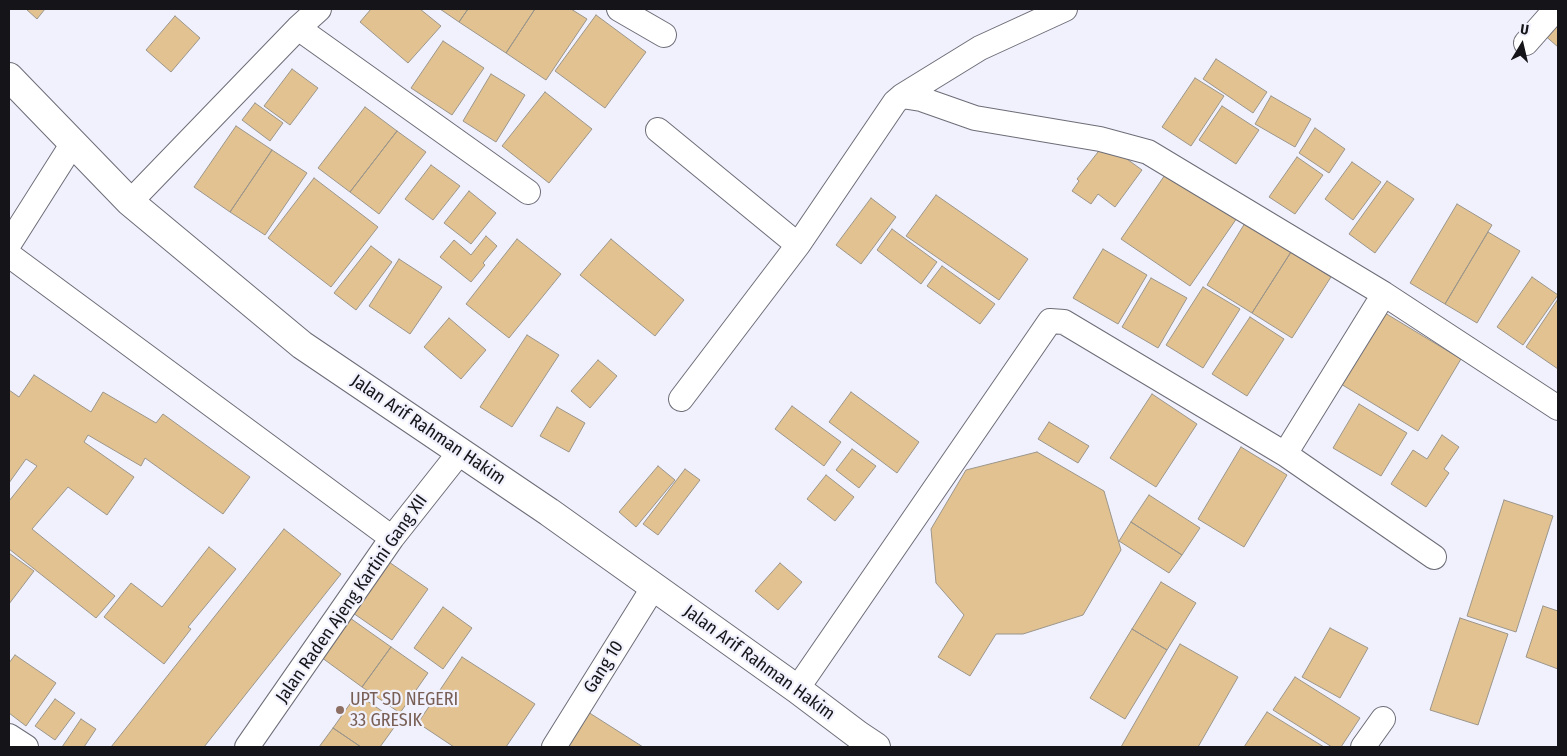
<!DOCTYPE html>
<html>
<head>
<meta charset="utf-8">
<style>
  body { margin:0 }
  #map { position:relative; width:1567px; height:756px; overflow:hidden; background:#f0f1fd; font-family:"Fira Sans Condensed",sans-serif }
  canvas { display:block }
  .frame { position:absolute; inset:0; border:10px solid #151519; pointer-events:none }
  .north { position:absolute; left:1497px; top:20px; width:50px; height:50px; -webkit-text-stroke:4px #f0f1fd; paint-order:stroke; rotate:9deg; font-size:14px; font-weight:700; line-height:20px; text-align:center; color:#151519 }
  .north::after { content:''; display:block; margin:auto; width:18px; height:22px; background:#151519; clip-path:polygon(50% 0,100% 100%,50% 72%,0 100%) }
</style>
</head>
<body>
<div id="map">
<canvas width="1567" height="756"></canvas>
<div class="frame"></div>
<div class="north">U</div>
</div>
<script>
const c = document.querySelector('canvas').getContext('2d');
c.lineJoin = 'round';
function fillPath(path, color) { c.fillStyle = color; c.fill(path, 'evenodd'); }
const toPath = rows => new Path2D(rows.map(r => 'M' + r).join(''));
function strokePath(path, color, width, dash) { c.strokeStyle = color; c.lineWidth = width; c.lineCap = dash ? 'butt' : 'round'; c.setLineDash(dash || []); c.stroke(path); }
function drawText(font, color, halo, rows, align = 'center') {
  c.font = font + ' "Fira Sans Condensed",sans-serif'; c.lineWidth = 4.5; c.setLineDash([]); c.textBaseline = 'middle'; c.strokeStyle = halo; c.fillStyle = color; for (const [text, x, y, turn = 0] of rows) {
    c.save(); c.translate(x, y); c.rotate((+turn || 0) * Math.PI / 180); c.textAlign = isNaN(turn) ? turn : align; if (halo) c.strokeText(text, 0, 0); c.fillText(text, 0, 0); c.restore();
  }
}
const building = toPath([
  [26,9,45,9,37,19,26,9],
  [371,9,420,9,441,26,408,63,360,22,371,9],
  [440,9,468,9,459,22,440,9],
  [468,9,535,9,506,53,459,22,468,9],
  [535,9,571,9,587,19,546,80,506,53,535,9],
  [596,15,646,52,605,108,555,71,596,15],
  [1558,15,1558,47,1542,33,1558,15],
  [175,16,200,38,171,72,146,50,175,16],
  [443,41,484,68,452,115,411,88,443,41],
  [1216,59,1267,92,1253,113,1203,79,1216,59],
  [292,69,318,88,290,125,264,106,292,69],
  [491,74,525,95,496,142,463,121,491,74],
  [1195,78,1224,96,1191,146,1162,127,1195,78],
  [545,92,592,129,549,183,502,146,545,92],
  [1271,96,1311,119,1295,147,1255,124,1271,96],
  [255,103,283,123,270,141,242,120,255,103],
  [1222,106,1259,130,1236,164,1199,140,1222,106],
  [365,107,397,131,350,192,318,168,365,107],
  [236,126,272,150,230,212,194,187,236,126],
  [1315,128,1345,149,1329,173,1299,153,1315,128],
  [397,131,426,152,379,214,350,192,397,131],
  [1105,143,1142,170,1115,207,1098,194,1091,204,1072,191,1079,181,1077,179,1105,143],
  [272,150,307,173,265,235,230,212,272,150],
  [1297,157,1323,175,1295,214,1269,197,1297,157],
  [1352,162,1381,182,1353,220,1325,199,1352,162],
  [431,165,460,186,433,220,405,199,431,165],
  [1167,172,1237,218,1190,286,1121,239,1167,172],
  [314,178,378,227,331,287,268,238,314,178],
  [1387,181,1414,199,1375,253,1349,234,1387,181],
  [469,191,496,213,471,244,444,223,469,191],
  [936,195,1028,259,999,300,906,236,936,195],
  [871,198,896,217,861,264,836,245,871,198],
  [1457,204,1492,225,1445,304,1410,283,1457,204],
  [1245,223,1291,252,1252,313,1207,285,1245,223],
  [892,229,937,262,921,284,877,250,892,229],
  [1488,232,1520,251,1477,323,1445,304,1488,232],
  [486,236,497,246,483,263,485,265,471,282,440,257,454,240,471,255,486,236],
  [517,239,561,274,509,338,466,304,517,239],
  [611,239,684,300,655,336,580,275,611,239],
  [371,246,392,262,356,310,334,293,371,246],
  [1103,249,1147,275,1118,324,1073,298,1103,249],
  [1291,252,1331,277,1292,338,1252,313,1291,252],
  [399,259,442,287,410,334,369,306,399,259],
  [942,266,995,304,980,324,927,286,942,266],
  [1532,277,1558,295,1523,345,1497,327,1532,277],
  [1151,278,1187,298,1158,348,1122,327,1151,278],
  [1203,287,1240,309,1203,368,1166,345,1203,287],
  [1558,299,1558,369,1526,347,1558,299],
  [1380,310,1461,359,1418,431,1336,381,1380,310],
  [1250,317,1284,339,1247,396,1212,374,1250,317],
  [449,318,486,350,461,379,424,347,449,318],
  [527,335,559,355,512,427,480,407,527,335],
  [598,360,617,376,590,408,571,391,598,360],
  [34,375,91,412,103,392,156,423,163,414,250,477,223,514,145,458,141,466,88,435,84,442,134,477,107,515,68,487,32,529,115,596,96,618,9,549,9,501,37,466,26,459,9,483,9,390,19,397,34,375],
  [851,392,919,442,897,473,829,422,851,392],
  [1152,394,1197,424,1156,487,1110,458,1152,394],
  [1359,404,1407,433,1381,476,1333,448,1359,404],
  [792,406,841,442,824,466,775,429,792,406],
  [557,407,585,423,569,452,540,436,557,407],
  [1049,422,1089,446,1078,463,1038,439,1049,422],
  [1442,435,1459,447,1444,469,1449,473,1426,507,1391,484,1413,450,1427,459,1442,435],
  [1241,447,1287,475,1244,547,1198,519,1241,447],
  [852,449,876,466,859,488,836,470,852,449],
  [1037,452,1104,491,1121,550,1083,615,1023,634,996,634,970,676,938,657,964,615,936,583,931,529,966,470,1037,452],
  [658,466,675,480,636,527,619,512,658,466],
  [685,469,700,480,658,535,643,524,685,469],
  [826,475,854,497,835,521,807,499,826,475],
  [1149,495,1200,528,1182,555,1131,522,1149,495],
  [1504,500,1553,516,1516,632,1467,616,1504,500],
  [1131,522,1182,555,1169,573,1119,541,1131,522],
  [284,529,341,574,204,747,111,747,284,529],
  [209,547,236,569,188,627,191,629,164,664,104,617,131,583,162,607,209,547],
  [9,553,34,571,9,604,9,553],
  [389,562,428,589,392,640,353,613,389,562],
  [780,563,802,582,778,610,755,591,780,563],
  [1161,582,1196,603,1167,650,1132,629,1161,582],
  [1543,606,1558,611,1558,669,1526,657,1543,606],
  [443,607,472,628,443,669,414,648,443,607],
  [343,613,391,647,362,687,314,652,343,613],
  [1460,618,1508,634,1478,725,1430,710,1460,618],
  [1330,628,1368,648,1340,698,1302,677,1330,628],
  [1132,629,1167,650,1125,719,1090,698,1132,629],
  [1180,644,1238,677,1198,747,1121,747,1180,644],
  [391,647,428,673,400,713,362,687,391,647],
  [15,655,56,683,26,726,9,713,9,663,15,655],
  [462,657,535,704,506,747,454,747,418,723,462,657],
  [1295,677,1360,718,1341,747,1332,747,1273,710,1295,677],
  [357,694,398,722,380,747,361,747,333,728,357,694],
  [55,699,75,713,55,740,35,726,55,699],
  [588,712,643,747,566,747,588,712],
  [1267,712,1324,747,1244,747,1267,712],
  [81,719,96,729,84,747,62,747,81,719],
  [333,728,361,747,319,747,333,728]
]);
fillPath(building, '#e2c290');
strokePath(building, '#9b958b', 1);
const street = toPath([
  [619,9,664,35],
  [298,28,528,192],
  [1526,43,1556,9],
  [902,96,980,48,1065,9],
  [658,130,798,245],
  [130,202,298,28,319,9],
  [9,244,73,143],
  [9,255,392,538],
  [681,399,798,245,895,102,902,96,921,99,975,118,1100,139,1148,152,1384,294,1558,408],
  [1285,454,1384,294],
  [797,689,1050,321,1064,322,1285,454,1434,557],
  [9,736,26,747],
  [247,747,392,538,460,452],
  [554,747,653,588],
  [1363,747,1383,719]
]);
const secondary = toPath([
  [9,77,130,202,302,345,549,512,797,689,858,735,876,747]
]);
strokePath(street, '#6d6d78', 26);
strokePath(secondary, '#6d6d78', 30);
strokePath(street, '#fff', 24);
strokePath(secondary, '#fff', 28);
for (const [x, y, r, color] of [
  [340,710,5,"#8d6e63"]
]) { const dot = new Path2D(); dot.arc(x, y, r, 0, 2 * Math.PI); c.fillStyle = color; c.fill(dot); strokePath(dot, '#f0f1fd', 2); }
drawText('18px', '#151519', '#f0f1fd', [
  ["Jalan Arif Rahman Hakim",428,430,34],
  ["Jalan Raden Ajeng Kartini Gang XII",352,599,-55],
  ["Jalan Arif Rahman Hakim",759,663,36],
  ["Gang 10",604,667,-58]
]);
drawText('18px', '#785e54', '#f0f1fd', [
  ["UPT SD NEGERI",350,700],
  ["33 GRESIK",350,721]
], 'left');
</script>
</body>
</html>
